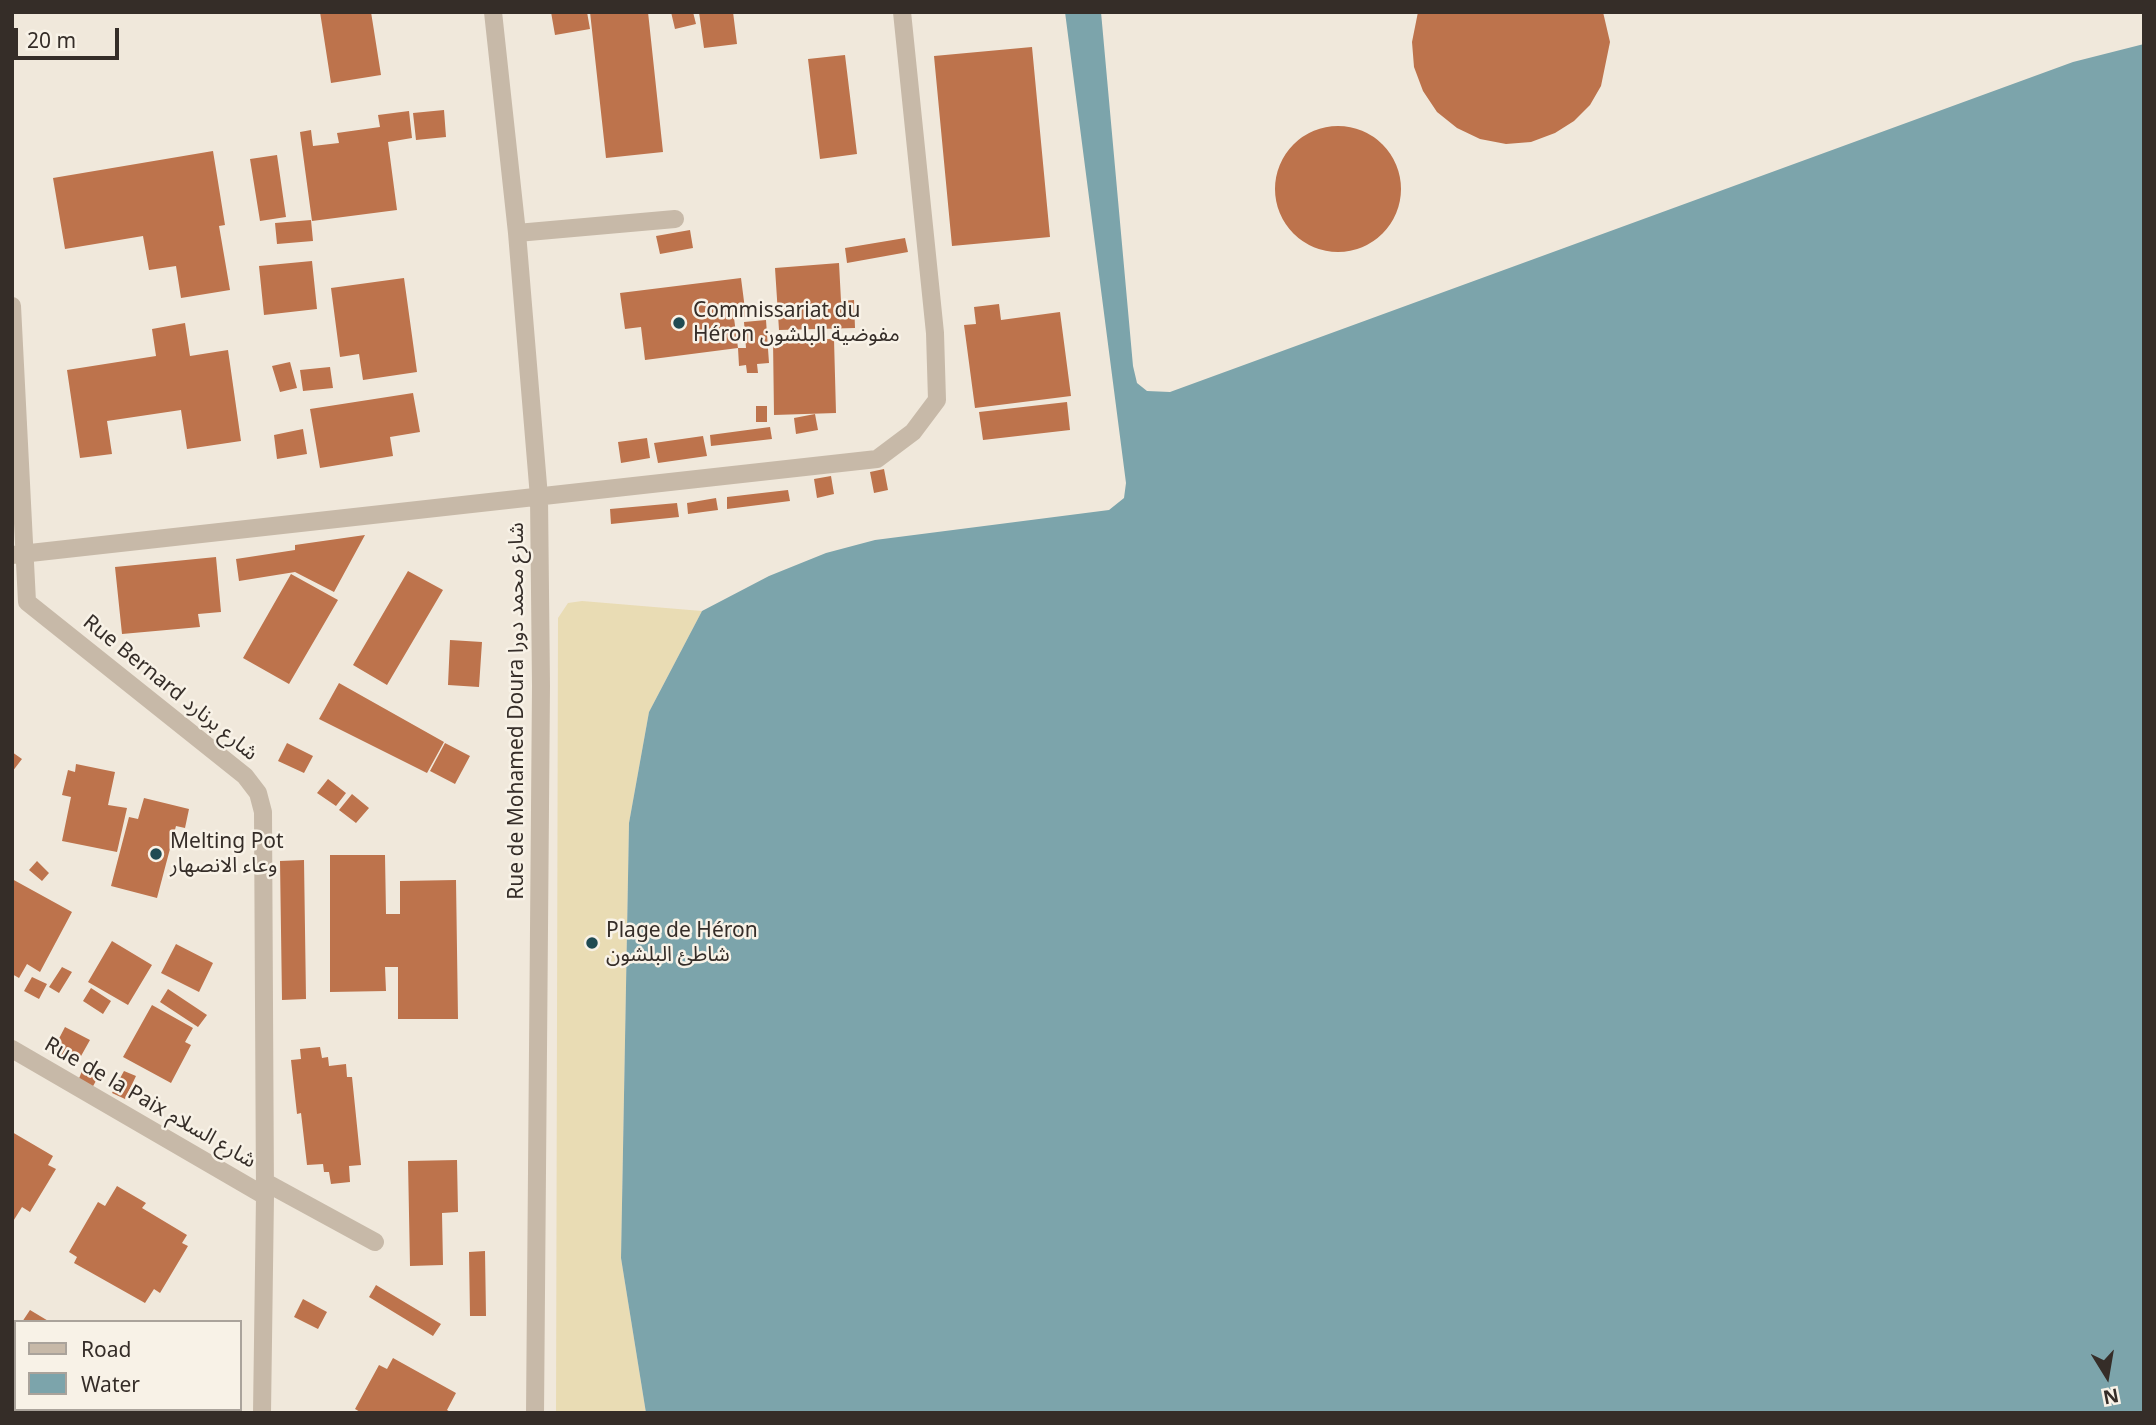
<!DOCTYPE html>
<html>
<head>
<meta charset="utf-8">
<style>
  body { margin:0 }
  #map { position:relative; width:2156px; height:1425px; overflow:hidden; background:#f0e8db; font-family:"Noto Sans",sans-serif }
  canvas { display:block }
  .frame { position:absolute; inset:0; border:14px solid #352d28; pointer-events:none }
  .legend { position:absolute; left:14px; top:1320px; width:228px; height:91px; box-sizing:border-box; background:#f8f2e7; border:2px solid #aaa39b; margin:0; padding:9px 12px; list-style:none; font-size:21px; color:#352d28 }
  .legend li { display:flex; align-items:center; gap:14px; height:35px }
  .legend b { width:35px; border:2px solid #aaa39b }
  .north { position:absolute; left:2072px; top:1341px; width:70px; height:70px; -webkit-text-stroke:5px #f8f2e7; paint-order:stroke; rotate:169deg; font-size:19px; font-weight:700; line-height:28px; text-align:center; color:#352d28 }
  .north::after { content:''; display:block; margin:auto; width:24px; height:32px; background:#352d28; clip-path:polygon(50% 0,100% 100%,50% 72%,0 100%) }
  .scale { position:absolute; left:14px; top:28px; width:105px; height:32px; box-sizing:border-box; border:4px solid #352d28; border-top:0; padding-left:9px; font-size:21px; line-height:24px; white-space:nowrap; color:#352d28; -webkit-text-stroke:5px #f8f2e7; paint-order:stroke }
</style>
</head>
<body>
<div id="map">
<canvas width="2156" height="1425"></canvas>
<div class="frame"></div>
<ul class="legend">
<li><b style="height:9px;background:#c7b9a8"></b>Road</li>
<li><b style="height:19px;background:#7ca4ab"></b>Water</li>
</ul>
<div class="north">N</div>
<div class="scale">20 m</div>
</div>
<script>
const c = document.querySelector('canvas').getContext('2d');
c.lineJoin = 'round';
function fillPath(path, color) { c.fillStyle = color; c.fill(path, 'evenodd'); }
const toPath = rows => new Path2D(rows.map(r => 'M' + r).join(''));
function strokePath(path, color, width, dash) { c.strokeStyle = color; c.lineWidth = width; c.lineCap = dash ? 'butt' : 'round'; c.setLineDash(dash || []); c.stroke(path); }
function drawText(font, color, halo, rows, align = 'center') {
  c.font = font + ' "Noto Sans","Noto Sans Arabic",sans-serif'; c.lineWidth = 5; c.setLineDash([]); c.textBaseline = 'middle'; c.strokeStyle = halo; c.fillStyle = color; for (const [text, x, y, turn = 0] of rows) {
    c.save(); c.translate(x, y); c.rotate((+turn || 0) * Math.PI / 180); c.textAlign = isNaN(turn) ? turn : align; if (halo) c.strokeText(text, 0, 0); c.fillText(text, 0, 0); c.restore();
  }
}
fillPath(toPath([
  [582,601,702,611,649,712,629,823,621,1258,646,1413,556,1413,558,618,568,603]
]), '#e9dcb4');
fillPath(toPath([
  [1065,12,1101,12,1133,366,1137,383,1147,391,1170,392,2073,62,2144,44,2144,1413,646,1413,621,1258,629,823,649,712,702,611,769,576,826,553,875,540,1109,510,1124,498,1126,483]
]), '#7ca4ab');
fillPath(toPath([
  [320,12,371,12,381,75,331,83],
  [551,12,587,12,590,29,555,35],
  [590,12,648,12,663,152,606,158],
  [671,12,693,12,696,24,675,29],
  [699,12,733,12,737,44,704,48],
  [1418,12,1603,12,1610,42,1601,86,1590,105,1574,121,1555,133,1531,142,1506,144,1480,139,1457,128,1437,112,1423,91,1414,67,1412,42],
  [1032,47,1050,237,952,246,934,56],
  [845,55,857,154,820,159,808,59],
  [444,110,446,137,416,140,413,113],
  [409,111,412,138,388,142,397,210,312,221,300,132,311,130,313,146,339,143,337,133,380,127,378,115],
  '1275 189a63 63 0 1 1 126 0a63 63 0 1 1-126 0Z',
  [213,151,225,225,219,226,230,290,181,298,176,266,149,270,143,236,65,249,53,178],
  [277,155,286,217,260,221,250,159],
  [311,220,313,241,277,244,275,223],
  [690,230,693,248,660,254,656,236],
  [905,238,908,252,847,263,845,248],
  [312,261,317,309,264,315,259,266],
  [839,263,841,301,854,300,855,328,779,330,775,268],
  [404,278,417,372,363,380,359,354,340,357,331,288],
  [741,278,746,317,734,318,738,348,645,360,641,327,625,329,620,293],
  [999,304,1001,320,1060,312,1071,396,975,408,964,325,976,324,974,307],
  [766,320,769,363,757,364,758,373,747,373,746,365,739,366,738,348,746,348,744,322],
  [185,323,190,356,228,350,241,441,187,449,181,410,107,421,112,454,80,458,67,370,156,356,152,329],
  [834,339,836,413,774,415,773,340],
  [290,362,297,388,280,392,272,366],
  [330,367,333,388,303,391,300,370],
  [413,393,420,432,390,437,393,456,320,468,310,409],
  [1067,402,1070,430,983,440,979,412],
  [756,406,767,406,767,422,756,422],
  [815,414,818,430,796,434,794,418],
  [770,427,772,439,711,446,710,435],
  [303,429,307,454,277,459,274,435],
  [703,436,707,456,658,463,654,443],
  [647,438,650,458,621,463,618,442],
  [884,469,888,490,874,493,870,472],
  [831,476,834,494,817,498,814,479],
  [788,490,790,501,727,509,727,497],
  [716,498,718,510,688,514,687,503],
  [677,503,679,517,611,524,610,509],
  [365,535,334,592,295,572,239,581,236,559,295,550,295,545],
  [216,557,221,612,198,614,200,627,122,634,115,567],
  [408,571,443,590,387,685,353,665],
  [291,574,338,600,289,684,243,658],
  [450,640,482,642,479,687,448,685],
  [339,683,444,742,427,773,319,719],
  [287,743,313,756,304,773,278,761],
  [445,743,470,756,455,784,430,771],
  [12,752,22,759,12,772],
  [76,764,115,772,108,805,127,808,117,852,62,841,71,797,62,795,68,770,75,772],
  [328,779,346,793,336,806,317,793],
  [352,794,369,808,356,823,339,810],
  [144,798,189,809,185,828,176,826,157,898,111,886,129,817,138,819],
  [330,855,385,855,386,914,400,914,400,881,456,880,458,1019,398,1019,398,967,385,967,386,991,330,992],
  [304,860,306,999,282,1000,280,861],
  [37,861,49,873,42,881,29,870],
  [12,879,72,912,40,972,27,964,19,978,12,974],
  [112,941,152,965,128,1005,88,982],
  [176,944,213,963,199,992,161,973],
  [62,967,72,972,59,993,49,987],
  [32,977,47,984,39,999,24,991],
  [91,988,111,1001,103,1014,83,1001],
  [168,989,207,1015,198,1027,160,1002],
  [152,1005,193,1028,185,1042,191,1045,171,1083,123,1057],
  [65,1027,90,1040,76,1065,52,1052],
  [320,1047,322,1058,328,1057,329,1066,346,1064,347,1077,352,1077,361,1165,349,1166,350,1182,331,1184,329,1172,324,1172,323,1164,307,1165,301,1113,297,1114,291,1060,301,1059,300,1049],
  [82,1071,97,1079,92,1088,78,1081],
  [124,1071,136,1076,125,1099,112,1093],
  [12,1132,53,1156,48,1165,56,1169,30,1212,22,1207,12,1223],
  [457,1160,458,1212,442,1213,443,1265,410,1266,408,1161],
  [117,1186,146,1203,142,1208,187,1235,182,1243,188,1246,160,1293,154,1289,145,1303,74,1263,77,1257,69,1252,98,1202,105,1206],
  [485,1251,486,1316,470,1316,469,1252],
  [376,1285,441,1324,433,1336,369,1297],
  [303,1299,327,1312,318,1329,294,1317],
  [30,1310,50,1322,22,1322],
  [12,1331,16,1333,16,1409,76,1409,74,1413,12,1411],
  [393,1358,456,1393,447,1410,452,1413,362,1413,355,1409,379,1365,387,1369]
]), '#bd734c');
strokePath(toPath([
  [493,12,517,233,539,497,541,686,535,1413],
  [517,233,675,219],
  [12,306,27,602,245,776,258,793,263,812,265,1196,262,1413],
  [12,555,877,459,913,432,937,400,935,333,902,12],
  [12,1049,265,1196],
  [265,1182,375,1242]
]), '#c7b9a8', 18);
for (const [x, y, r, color] of [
  [679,323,7,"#204b53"],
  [156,854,7,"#204b53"],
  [592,943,7,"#204b53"]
]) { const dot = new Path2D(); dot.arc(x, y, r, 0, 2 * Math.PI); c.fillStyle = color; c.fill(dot); strokePath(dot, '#f8f2e7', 2.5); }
drawText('21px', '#352d28', '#f8f2e7', [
  ["Commissariat du",693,311],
  ["Héron مفوضية البلشون",693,335],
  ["Melting Pot",170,842],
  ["وعاء الانصهار",170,866],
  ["Plage de Héron",606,931],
  ["شاطئ البلشون",606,955]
], 'left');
drawText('21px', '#352d28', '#f8f2e7', [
  ["Rue Bernard شارع برنارد",170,688,39],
  ["Rue de Mohamed Doura شارع محمد دورا",517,711,-90],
  ["Rue de la Paix شارع السلام",150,1103,30]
]);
</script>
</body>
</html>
